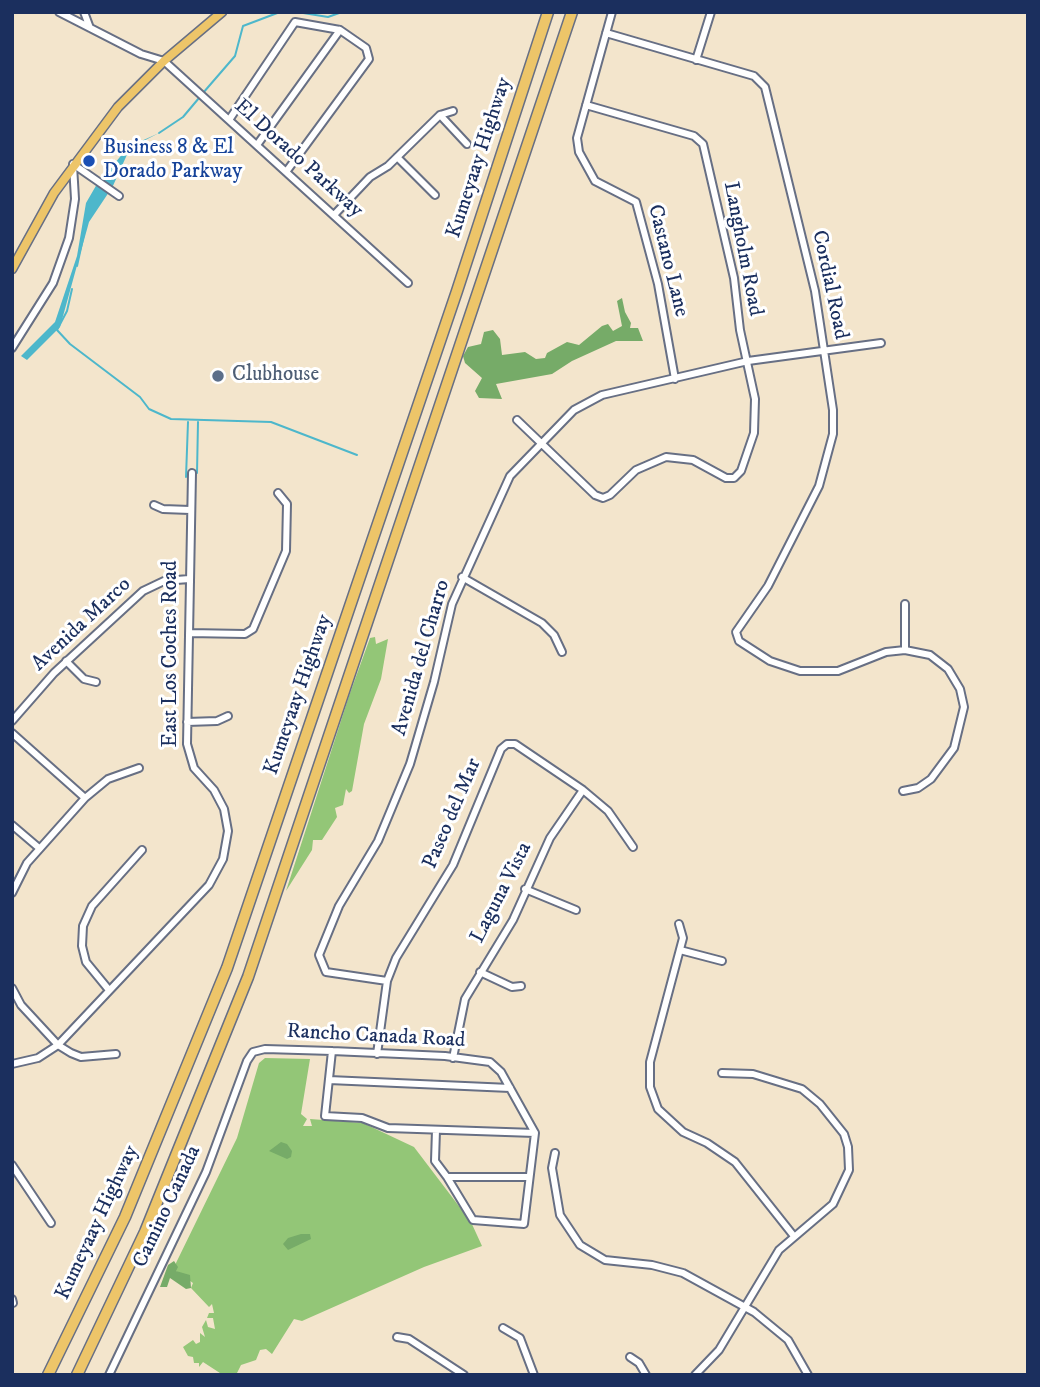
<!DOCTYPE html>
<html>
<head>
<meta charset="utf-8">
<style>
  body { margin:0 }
  #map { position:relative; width:1040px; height:1387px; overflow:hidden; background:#f3e5cc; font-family:"IM FELL DW Pica",serif }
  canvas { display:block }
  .frame { position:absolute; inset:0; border:14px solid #1b2f5e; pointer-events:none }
</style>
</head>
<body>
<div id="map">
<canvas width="1040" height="1387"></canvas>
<div class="frame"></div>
</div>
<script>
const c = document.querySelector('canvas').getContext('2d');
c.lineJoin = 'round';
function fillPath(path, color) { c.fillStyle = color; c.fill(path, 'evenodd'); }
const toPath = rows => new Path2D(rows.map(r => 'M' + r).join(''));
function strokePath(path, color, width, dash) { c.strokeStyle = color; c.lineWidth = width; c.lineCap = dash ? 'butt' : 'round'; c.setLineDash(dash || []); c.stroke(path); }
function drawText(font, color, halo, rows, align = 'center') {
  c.font = font + ' "IM FELL DW Pica",serif'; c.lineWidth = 6; c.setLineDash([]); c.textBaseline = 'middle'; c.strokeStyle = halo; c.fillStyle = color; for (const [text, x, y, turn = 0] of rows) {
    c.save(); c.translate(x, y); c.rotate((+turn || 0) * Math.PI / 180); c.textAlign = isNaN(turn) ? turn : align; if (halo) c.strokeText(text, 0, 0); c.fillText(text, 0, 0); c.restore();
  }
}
fillPath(toPath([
  [375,637,376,644,388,639,381,679,364,724,352,791,349,793,346,789,343,805,335,808,337,817,322,840,313,840,312,850,286,891,349,696,370,638],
  [265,1058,310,1059,301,1114,307,1119,303,1126,312,1126,310,1119,363,1123,414,1147,471,1222,482,1246,424,1267,302,1321,294,1319,272,1354,266,1349,260,1350,256,1360,241,1365,236,1375,223,1375,203,1362,199,1367,199,1363,194,1363,193,1357,188,1356,183,1347,193,1340,196,1344,200,1342,200,1333,205,1337,202,1327,206,1320,208,1327,215,1329,213,1318,207,1318,209,1313,214,1313,212,1304,209,1307,191,1288,193,1283,176,1271,176,1263,237,1138,259,1063]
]), '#93c677');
fillPath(toPath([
  [622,298,625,312,631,323,630,328,638,328,643,341,616,341,572,361,552,374,496,384,502,399,479,398,475,391,482,378,465,363,463,356,468,347,481,344,484,332,493,330,500,339,502,355,525,352,536,359,545,358,547,353,567,342,579,345,602,326,608,324,613,331,622,326,617,301],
  [281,1142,287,1144,292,1151,291,1157,287,1159,269,1151],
  [301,1234,310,1234,311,1239,288,1250,283,1244,288,1238],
  [174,1261,178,1267,176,1271,190,1275,191,1288,186,1289,170,1278,167,1287,160,1287,168,1265]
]), '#76ab68');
fillPath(toPath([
  [159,133,130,148,112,188,102,179,128,147],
  [97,184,109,192,89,222,60,327,27,360,21,356,55,322,77,256,86,203]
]), '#4db7cb');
strokePath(toPath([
  [297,12,328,17,342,12],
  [203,93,235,56,243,26,280,12],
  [159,133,183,117,199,98],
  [77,266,84,234],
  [72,289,67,311,57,330,70,344,140,397,149,409,171,419,271,422,357,455],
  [197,473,198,422],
  [186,477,188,422]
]), '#4db7cb', 2);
const minor = toPath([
  [59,12,141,54,164,61,408,283],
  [84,12,90,28],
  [612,12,577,138,579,152,595,181,636,202,658,284,675,379],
  [606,33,754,76,765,87,815,291,833,410,833,434,819,486,768,586,736,632,739,641,770,661,800,671,838,671,886,652,905,650,930,655,948,669,960,689,964,707,954,748,931,779,918,788,903,791],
  [696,60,711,12],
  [440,115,467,144],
  [229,120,295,22,340,30,366,48,369,59,286,172],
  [257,145,340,30],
  [397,157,435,195],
  [73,164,119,196],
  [334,215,370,177,388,166,440,115,453,111],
  [12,348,53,283,69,238,75,199,73,165],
  [517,420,595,495,603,498,610,495,636,470,666,457,693,460,726,478,734,478,741,471,754,433,755,399,740,330,734,278,703,144,694,136,586,105],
  [154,505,163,509,190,510],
  [462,577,542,623,554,635,562,652],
  [905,604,905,650],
  [189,633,245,634,253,629,286,551,287,504,278,493],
  [66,661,84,679,96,682],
  [12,721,54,673,143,591,164,581,189,579],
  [187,722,217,721,228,716],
  [12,733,85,798],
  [12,825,39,848],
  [525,889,576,910],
  [12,893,27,863,85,798,108,779,139,768],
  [679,924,683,938,650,1062,650,1087,658,1109,683,1132,707,1143,735,1162,793,1235],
  [680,950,722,961],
  [480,972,512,987,521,986],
  [387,981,326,972,319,955,339,906,378,841,410,764,434,682,452,604,510,476,574,410,602,395,748,361,881,343],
  [12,988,21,1005,58,1045,71,1053,81,1057,116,1054],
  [109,990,86,962,82,946,83,926,92,906,142,850],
  [332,1051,325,1116,362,1118,388,1128,535,1133],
  [377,1054,387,981,396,958,453,865,501,749,507,744,515,744,583,790,608,811,633,847],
  [453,1058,465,999,513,920,550,838,583,790],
  [12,1064,38,1058,58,1045,209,885,223,859,228,831,224,809,214,790,194,768,187,744,192,473],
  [329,1080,510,1088],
  [436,1130,435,1161,447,1177,529,1177],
  [555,1153,552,1168,560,1215,580,1245,605,1260,652,1265,683,1273,754,1312,788,1340,808,1375],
  [12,1165,51,1223],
  [12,1299,13,1303],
  [503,1328,520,1338,534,1375],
  [397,1337,409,1339,464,1375],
  [630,1357,639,1363,646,1375],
  [109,1375,206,1172,247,1061,253,1052,265,1049,332,1051,445,1056,490,1062,501,1072,535,1133,524,1224,473,1220,447,1177],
  [695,1375,719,1350,779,1250,833,1204,849,1170,848,1147,844,1134,820,1104,802,1089,753,1074,722,1073]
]);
const major = toPath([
  [12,269,54,193,118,107,164,61,222,12]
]);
const highway = toPath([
  [48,1375,125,1217,227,968,457,291,548,12],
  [77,1375,145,1232,248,977,572,12]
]);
strokePath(minor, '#676f84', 10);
strokePath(major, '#676f84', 11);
strokePath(highway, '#676f84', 13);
strokePath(minor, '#fff', 6);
strokePath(major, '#edc569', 8);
strokePath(highway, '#edc569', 10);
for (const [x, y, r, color] of [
  [89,161,7,"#1a4fb4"],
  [218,376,7,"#5c6f8a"]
]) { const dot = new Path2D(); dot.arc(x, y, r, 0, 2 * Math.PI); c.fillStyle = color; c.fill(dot); strokePath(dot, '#fff', 2.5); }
drawText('21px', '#164399', '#fff', [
  ["Business 8 & El",103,149],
  ["Dorado Parkway",103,173]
], 'left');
drawText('21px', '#1b2f5e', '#fff', [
  ["Kumeyaay Highway",480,158,-72],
  ["El Dorado Parkway",298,159,42],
  ["Langholm Road",742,249,79],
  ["Castano Lane",667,261,76],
  ["Cordial Road",829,285,78],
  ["Avenida Marco",82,625,-43],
  ["East Los Coches Road",172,654,-90],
  ["Avenida del Charro",422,658,-74],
  ["Kumeyaay Highway",299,695,-71],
  ["Paseo del Mar",453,814,-67],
  ["Laguna Vista",502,893,-63],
  ["Rancho Canada Road",376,1037,3],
  ["Camino Canada",168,1207,-65],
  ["Kumeyaay Highway",98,1223,-65]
]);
drawText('21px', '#4e5e75', '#fff', [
  ["Clubhouse",232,376]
], 'left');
</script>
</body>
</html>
